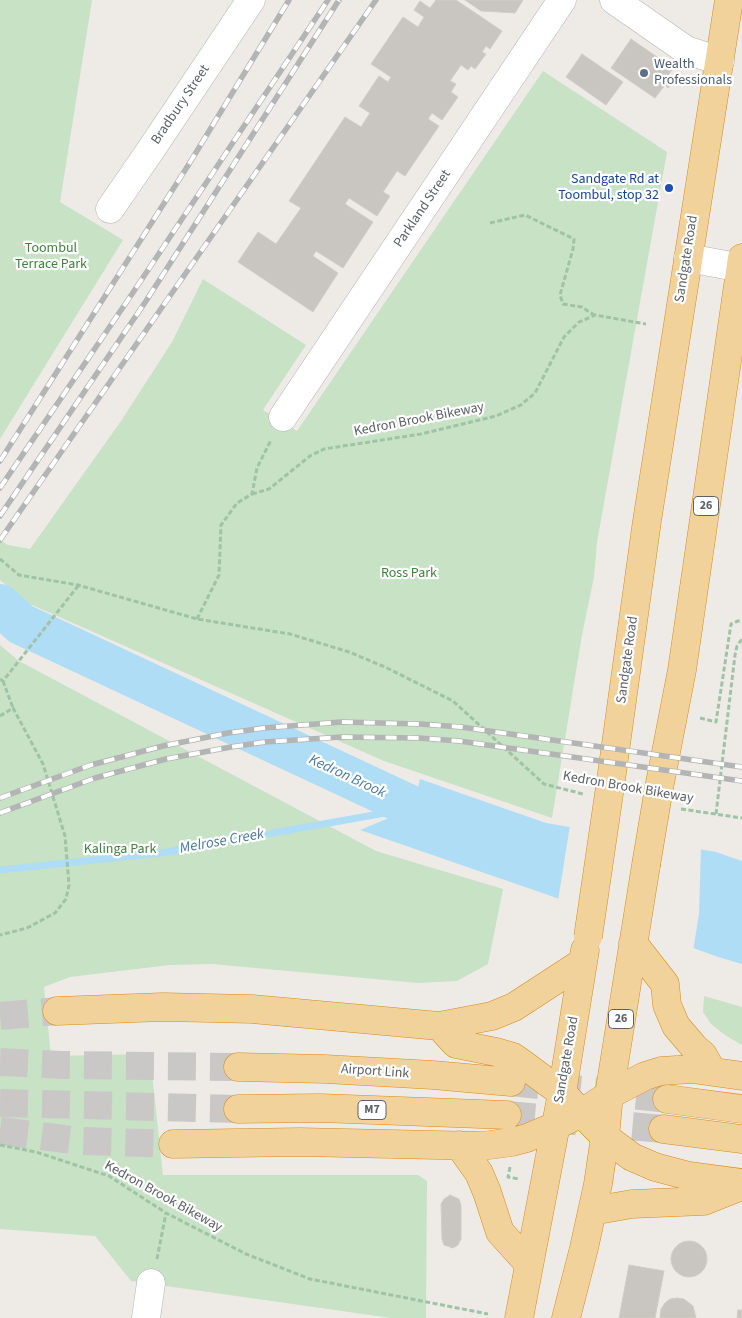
<!DOCTYPE html>
<html>
<head>
<meta charset="utf-8">
<style>
  body { margin:0 }
  canvas { display:block; background:#eeebe6 }
</style>
</head>
<body>
<canvas width="742" height="1318"></canvas>
<script>
const c = document.querySelector('canvas').getContext('2d');
c.lineJoin = 'round';
function fillPath(path, color) { c.fillStyle = color; c.fill(path, 'evenodd'); }
const toPath = rows => new Path2D(rows.map(r => 'M' + r).join(''));
function strokePath(path, color, width, dash) { c.strokeStyle = color; c.lineWidth = width; c.lineCap = dash ? 'butt' : 'round'; c.setLineDash(dash || []); c.stroke(path); }
function drawText(font, color, halo, rows, align = 'center') {
  c.font = font + ' "Source Sans 3",sans-serif'; c.lineWidth = 4.5; c.setLineDash([]); c.textBaseline = 'middle'; c.strokeStyle = halo; c.fillStyle = color; for (const [text, x, y, turn = 0] of rows) {
    c.save(); c.translate(x, y); c.rotate((+turn || 0) * Math.PI / 180); c.textAlign = isNaN(turn) ? turn : align; if (halo) c.strokeText(text, 0, 0); c.fillText(text, 0, 0); c.restore();
  }
}
fillPath(toPath([
  [0,0,92,0,60,202,123,240,0,439],
  [543,71,667,152,597,542,594,577,582,635,552,818,384,761,30,604,0,580,0,540,8,545,30,549,121,421,172,342,203,279,306,345,263,410,297,431],
  [0,645,19,661,376,851,503,889,488,964,457,981,418,983,212,964,170,965,70,977,44,987,51,1056,150,1054,163,1175,418,1175,427,1181,426,1318,391,1318,131,1281,95,1236,0,1229],
  [704,996,742,1007,742,1045,725,1035,711,1024,703,1012]
]), '#c8e2c5');
fillPath(toPath([
  [420,779,546,823,716,852,742,861,742,964,718,957,551,896,360,830,413,808]
]), '#afddf5');
fillPath(toPath([
  [570,825,701,847,699,914,693,951,558,901]
]), '#eeebe6');
strokePath(toPath([
  [0,870,161,853,413,808]
]), '#afddf5', 7);
strokePath(toPath([
  [0,605,21,624,466,832]
]), '#afddf5', 42);
const building = toPath([
  [436,0,456,0,502,31,490,49,486,46,482,52,486,54,475,69,471,66,468,70,461,65,450,81,456,84,451,92,458,97,442,120,432,113,428,119,439,126,405,176,397,171,383,192,390,196,377,216,349,198,345,204,373,222,343,268,316,251,313,256,338,273,313,312,238,262,258,232,276,244,301,208,289,201,345,117,361,127,370,113,359,106,379,76,388,82,391,77,371,64,403,17,418,27,424,17,414,10,420,1,430,8,436,0],
  [465,0,523,0,515,13,481,11,465,0],
  [631,39,673,68,667,77,673,82,668,88,665,85,655,98,611,68,631,39],
  [582,54,623,82,606,105,566,77,582,54],
  [450,1195,459,1199,461,1205,461,1239,458,1245,453,1248,444,1245,442,1239,441,1204,444,1199,450,1195],
  '671 1259a18 18 0 1 1 36 0a18 18 0 1 1-36 0Z',
  [629,1265,664,1271,655,1318,619,1318,629,1265],
  [677,1298,684,1299,693,1306,696,1318,660,1318,661,1309,665,1303,670,1299,677,1298],
  [738,1310,742,1310,742,1318,737,1318,738,1310]
]);
fillPath(building, '#c9c6c2');
strokePath(building, '#d2ccc5', 1);
strokePath(toPath([
  [0,1016,57,1011],
  [0,1062,61,1065,238,1067],
  [511,1082,667,1099],
  [0,1103,238,1109],
  [507,1115,663,1129],
  [0,1131,81,1141,173,1144]
]), '#cac8c6', 28, [28, 14]);
const minor = toPath([
  [614,0,686,50,720,61],
  [110,209,150,151,251,0],
  [688,258,742,268],
  [283,417,562,0],
  [146,1318,151,1283]
]);
const highway = toPath([
  [611,780,647,521,729,0],
  [659,788,682,670,742,258],
  [633,943,665,984,667,1005,676,1026,694,1047,703,1055,712,1071],
  [57,1011,163,1007,252,1009,439,1026,492,1016,514,1007,583,962],
  [439,1026,456,1044,496,1052,513,1057,523,1064,562,1093,605,1137,632,1157,655,1167,689,1176,742,1183],
  [238,1067,325,1069,433,1075,511,1082],
  [667,1099,742,1109],
  [238,1109,320,1108,507,1115],
  [663,1129,742,1139],
  [173,1144,300,1142,482,1146,512,1142,527,1138,555,1126,582,1113,609,1095,645,1076,661,1071,692,1069,742,1076],
  [459,1145,479,1173,487,1192,500,1232,529,1264],
  [592,1211,632,1204,704,1201,742,1186],
  [519,1318,562,1093,585,950],
  [566,1318,584,1248,598,1184,605,1137,609,1095,646,865]
]);
strokePath(minor, '#b1b3b6', 29);
strokePath(highway, '#d88a1b', 29);
strokePath(toPath([
  [490,223,525,215,574,239,573,249,560,295,563,304,582,307,594,315],
  [252,494,269,489,310,456,324,449,421,434,496,416,521,405,535,393,564,337,579,322,595,315,646,324],
  [0,559,19,575,78,585,197,619,290,634,349,652,385,667,453,701,544,784,583,794],
  [197,619,219,575,221,525,237,503,252,494,257,468,271,440],
  [0,679,3,681,78,586],
  [3,681,13,708],
  [0,716,13,708,43,764,65,836,69,885,66,899,55,913,27,928,0,935],
  [700,718,716,722,731,624,738,621,742,621],
  [681,809,742,818],
  [716,814,735,655,737,646,742,639],
  [0,1145,36,1152,109,1176,166,1213,246,1254,310,1279,488,1314],
  [510,1167,508,1177,519,1179],
  [157,1259,166,1213]
]), '#9fc3a6', 3, [5, 2.5]);
strokePath(minor, '#fff', 28);
strokePath(highway, '#f0d29a', 28);
const rail = toPath([
  [0,461,189,164,289,0],
  [0,488,132,294,328,0],
  [0,516,146,301,339,0],
  [0,540,376,0],
  [0,798,91,765,163,746,228,733,264,728,341,722,420,724,461,727,742,767],
  [0,813,95,778,166,759,231,747,265,742,341,737,419,738,459,741,742,781]
]);
strokePath(rail, '#b3b4b4', 5.5);
strokePath(rail, '#fff', 4, [11]);
const highwayBridge = toPath([
  [646,865,659,788],
  [588,937,611,780]
]);
strokePath(highwayBridge, '#d88a1b', 29, []);
strokePath(highwayBridge, '#f0d29a', 28);
for (const [x, y, r, color] of [
  [644,73,5,"#5c6f8a"],
  [669,188,5,"#1a4fb4"]
]) { const dot = new Path2D(); dot.arc(x, y, r, 0, 2 * Math.PI); c.fillStyle = color; c.fill(dot); strokePath(dot, '#fff', 2); }
for (const [x, y, w] of [
  [706,506,25],
  [621,1019,25],
  [372,1110,28]
]) { const box = new Path2D(); box.roundRect(x - w / 2, y - 9.5, w, 19, 4); c.fillStyle = '#fff'; c.fill(box); strokePath(box, '#5d6164', 1); }
drawText('bold 12px', '#5d6164', null, [
  ["26",706,506],
  ["26",621,1019],
  ["M7",372,1110]
]);
drawText('14px', '#4e5e75', '#fff', [
  ["Wealth",654,65],
  ["Professionals",654,81]
], 'left');
drawText('14px', '#5d6164', '#fff', [
  ["Bradbury Street",181,105,-56],
  ["Parkland Street",423,209,-56],
  ["Sandgate Road",687,259,-81],
  ["Kedron Brook Bikeway",419,420,-11],
  ["Sandgate Road",628,660,-82],
  ["Kedron Brook Bikeway",628,788,10],
  ["Sandgate Road",567,1060,-80],
  ["Airport Link",375,1072,4],
  ["Kedron Brook Bikeway",163,1197,29]
]);
drawText('14px', '#164399', '#fff', [
  ["Sandgate Rd at",659,180],
  ["Toombul, stop 32",659,196]
], 'right');
drawText('14px', '#438140', '#fff', [
  ["Toombul",51,249],
  ["Terrace Park",51,265],
  ["Ross Park",409,574],
  ["Kalinga Park",120,850]
]);
drawText('italic 15px', '#4a7a9d', '#fff', [
  ["Kedron Brook",347,777,25],
  ["Melrose Creek",222,842,-10]
]);
</script>
</body>
</html>
